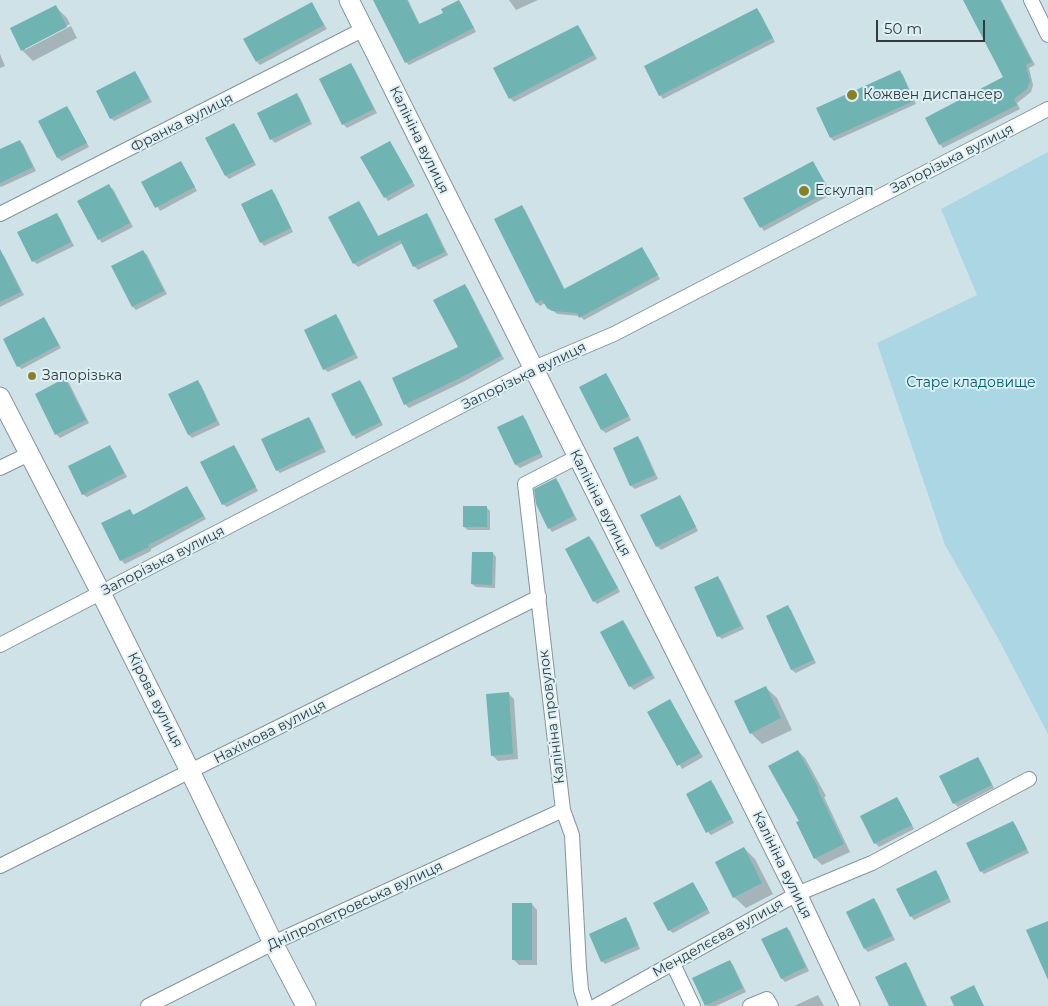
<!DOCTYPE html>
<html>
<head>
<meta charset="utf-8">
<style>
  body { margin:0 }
  #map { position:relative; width:1048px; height:1006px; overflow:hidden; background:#cfe2e8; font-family:Montserrat,sans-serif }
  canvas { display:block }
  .scale { position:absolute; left:876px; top:20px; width:109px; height:22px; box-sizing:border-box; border:2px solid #323a3c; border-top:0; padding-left:6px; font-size:15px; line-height:18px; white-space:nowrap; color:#323a3c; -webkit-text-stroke:4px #dcf0f5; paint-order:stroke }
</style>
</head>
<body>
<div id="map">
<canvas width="1048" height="1006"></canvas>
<div class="scale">50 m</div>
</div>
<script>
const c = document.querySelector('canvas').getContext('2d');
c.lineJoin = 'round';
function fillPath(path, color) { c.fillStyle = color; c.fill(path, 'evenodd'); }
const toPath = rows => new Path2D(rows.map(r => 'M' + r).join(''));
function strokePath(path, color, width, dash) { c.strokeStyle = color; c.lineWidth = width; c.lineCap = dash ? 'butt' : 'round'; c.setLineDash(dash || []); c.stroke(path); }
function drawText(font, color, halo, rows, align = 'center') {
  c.font = font + ' Montserrat,sans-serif'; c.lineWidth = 4; c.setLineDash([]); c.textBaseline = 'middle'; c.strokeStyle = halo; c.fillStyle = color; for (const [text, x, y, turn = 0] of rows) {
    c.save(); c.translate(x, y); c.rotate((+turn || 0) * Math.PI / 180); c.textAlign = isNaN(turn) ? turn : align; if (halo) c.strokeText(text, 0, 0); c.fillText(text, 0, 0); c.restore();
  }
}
fillPath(toPath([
  [1048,152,1048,734,999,640,945,545,877,343,977,295,941,209]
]), '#aad7e3');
fillPath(toPath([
  [375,0,408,0,420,25,445,13,459,1,462,5,476,32,409,65,406,62],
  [509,0,538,0,516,10],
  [964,0,1001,0,1035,65,1029,68,1033,85,1031,92,1017,103,1020,109,943,148,940,144,1004,78],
  [311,3,327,29,260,65,257,62],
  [55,6,67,18,70,24,25,48,25,50,71,26,77,38,33,61,22,50],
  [757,10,760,13,775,42,663,99,660,95],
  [578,26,581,30,597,59,514,102,510,98],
  [0,54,5,66,0,68],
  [351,65,354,68,377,113,347,128,343,124,321,80],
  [900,72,903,75,916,104,834,141,831,138,818,108],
  [135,73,138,76,152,102,114,121,111,118],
  [296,95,300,98,312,124,275,143,271,139],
  [67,107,70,111,89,147,62,161,58,158,40,121],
  [234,124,237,128,256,165,229,179,226,176],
  [19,141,23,144,36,171,1,187,0,186,0,151],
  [389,142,415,186,388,201,385,197],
  [181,162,197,191,160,211,143,182],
  [813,162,832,194,764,231,745,199],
  [109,186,113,189,133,227,102,243,99,239],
  [272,191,275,194,293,232,264,246,261,242],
  [359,202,362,206,379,237,426,214,430,218,448,255,418,270,414,266,403,243,358,267,354,263,330,217],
  [522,207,525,210,565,290,642,249,660,279,584,320,580,316,557,314,545,303,540,306,537,303],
  [56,214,60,218,74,246,37,264,33,261],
  [143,251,147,255,167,294,136,310,133,307],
  [0,253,4,256,24,295,0,307],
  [465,286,468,289,504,359,463,382,409,408,405,404,460,347],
  [336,316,339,319,358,358,328,372,324,369],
  [44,318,47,322,61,348,22,369,18,366],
  [606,374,609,378,631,420,606,433,602,430,580,387],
  [65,380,69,383,89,423,60,438,56,434],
  [197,382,201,385,220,425,192,438,189,435,170,395],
  [359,382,363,385,383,425,356,439,353,435],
  [522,416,526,420,543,457,520,468,516,465,499,427],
  [308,418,312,422,326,452,280,473,277,470],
  [638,438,641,441,658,479,635,489,631,486,615,448],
  [109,446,113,450,127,477,87,497,83,494],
  [233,446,237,450,258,491,227,507,223,504],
  [556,479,559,483,577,520,552,532,549,528],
  [187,488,206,519,151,549,151,551,125,564,121,560,130,510,134,516],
  [680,497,683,500,698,531,661,550,657,546],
  [486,507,490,511,490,530,468,530,464,527],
  [589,537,593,541,620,592,597,604,594,601],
  [493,553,496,557,495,588,476,587,472,584],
  [717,578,721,581,744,629,722,639,718,636],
  [788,607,791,610,816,663,796,673,792,670,767,617],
  [623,622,626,625,655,678,634,690,630,686],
  [765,687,777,698,792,730,762,744,751,733],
  [508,693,514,699,518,759,498,761,492,755],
  [670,701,703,757,682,769,649,712],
  [798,751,805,758,826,796,824,797,850,852,822,865,815,858,800,822],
  [978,758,981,762,994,788,958,807,954,803],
  [711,782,714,785,734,823,711,835,708,832],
  [897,798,900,802,914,829,879,847,875,843,861,816],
  [1013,822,1016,826,1029,853,984,874,981,871],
  [744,848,755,859,773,894,746,908,734,897],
  [935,872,939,875,951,902,914,920,911,916],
  [693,883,710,913,673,933,669,930],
  [874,900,877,903,895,940,868,952,865,949,847,912],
  [532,904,537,910,537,965,519,965,513,959],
  [625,919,629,922,640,949,605,964,602,961],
  [787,928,790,931,809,971,785,982,782,979,763,939],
  [730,961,733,965,746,992,716,1006,707,1006],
  [906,964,909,967,927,1006,890,1006],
  [818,995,824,1006,794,1006]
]), '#0003');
fillPath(toPath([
  [373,0,407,0,419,24,443,13,441,9,459,0,474,28,405,63],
  [963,0,1000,0,1032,62,1026,65,1030,81,1027,89,1014,99,1017,105,939,145,925,118,1003,77],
  [312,2,324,25,256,62,243,39],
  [56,5,67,27,21,51,10,28],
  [757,8,773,38,659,96,644,66],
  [578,25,594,55,509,99,493,68],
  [351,63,374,109,342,125,319,79],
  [900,70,914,101,830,138,816,108],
  [135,71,149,98,110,119,96,91],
  [297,93,310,121,270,140,257,113],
  [67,106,87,143,57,158,38,121],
  [234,123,254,162,225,176,205,138],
  [20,140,33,167,0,183,0,149],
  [390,141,413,182,384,198,360,157],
  [181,161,195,187,155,208,141,182],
  [813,161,829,191,760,228,743,198],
  [109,184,130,223,98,240,77,201],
  [272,189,291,228,260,243,241,204],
  [359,201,378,236,427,213,445,252,413,267,400,240,353,264,328,217],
  [522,205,564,289,642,247,658,275,579,318,577,313,552,311,547,308,542,300,536,303,494,219],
  [57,213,71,242,32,262,17,232],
  [0,249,21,292,0,302],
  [143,250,164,291,132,307,111,266],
  [465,284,501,356,460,378,404,405,392,378,458,347,433,300],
  [336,314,355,354,323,370,304,330],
  [44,317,59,345,17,367,3,339],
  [606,373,629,416,601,430,579,387],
  [65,378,86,420,55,435,35,394],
  [198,380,217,421,188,435,168,394],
  [360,380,381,422,352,436,331,394],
  [523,415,541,453,515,465,497,427],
  [309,417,323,448,276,471,261,439],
  [638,436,655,475,630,486,613,448],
  [110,445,124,473,82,495,68,466],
  [234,445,256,487,222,505,200,462],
  [556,478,574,516,548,529,536,504,534,489],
  [187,486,204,516,148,545,149,547,120,561,101,523,130,509,133,515],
  [680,495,696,527,656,547,640,515],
  [463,506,487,506,487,527,463,527],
  [589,536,618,588,593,602,565,549],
  [472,552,493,552,492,585,471,584],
  [718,576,741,626,717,637,694,587],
  [788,605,814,660,791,670,766,616],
  [623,620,652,675,629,687,600,632],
  [766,686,781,718,750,734,734,701],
  [509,692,513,754,491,756,486,694],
  [670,699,700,753,677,766,647,712],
  [798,750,819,789,818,790,844,844,814,859,796,822,799,821,768,766],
  [978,757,992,785,953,804,939,776],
  [711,780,732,819,706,833,686,794],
  [897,797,912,825,874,844,860,816],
  [1013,821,1027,849,980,872,966,843],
  [744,847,762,883,733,898,715,862],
  [936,870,949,898,910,917,896,889],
  [693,882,708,909,668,931,653,903],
  [874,898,892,936,864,949,846,912],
  [512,903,532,903,532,960,512,960],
  [626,917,638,945,601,962,589,934],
  [1048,921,1048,980,1026,930],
  [787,927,806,967,781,979,761,939],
  [730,960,743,988,705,1006,692,978],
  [906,962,926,1006,889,1006,875,977],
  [974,985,984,1006,954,1006,950,997]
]), '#6fb4b2');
const street = toPath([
  [1031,0,1048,35],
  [0,214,364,29],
  [577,457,525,484,563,810,572,835,579,967,581,990,586,1006],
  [0,468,29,454],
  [0,645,534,368,614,334,1048,109],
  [0,866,539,597],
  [673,964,693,1006],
  [148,1006,273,943,563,810],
  [596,1006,797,894,872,863,1029,779],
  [750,1006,767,999,771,1006]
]);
const secondary = toPath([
  [349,0,797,894,850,1006],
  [0,397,101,593,190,771,273,943,306,1006]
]);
strokePath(street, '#84969b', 16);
strokePath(secondary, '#84969b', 21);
strokePath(street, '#fff', 14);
strokePath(secondary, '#fff', 19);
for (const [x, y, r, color] of [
  [852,95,6,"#888128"],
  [804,191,6,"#888128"],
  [32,376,5,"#888128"]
]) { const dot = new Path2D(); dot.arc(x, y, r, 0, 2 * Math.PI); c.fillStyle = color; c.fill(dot); strokePath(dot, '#dcf0f5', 2); }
drawText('14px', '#323a3c', '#dcf0f5', [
  ["Кожвен диспансер",863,95],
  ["Ескулап",815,191],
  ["Запорізька",42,376]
], 'left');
drawText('14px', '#323a3c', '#dcf0f5', [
  ["Франка вулиця",182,123,-27],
  ["Калініна вулиця",419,140,64],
  ["Запорізька вулиця",952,159,-27],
  ["Запорізька вулиця",524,376,-26],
  ["Калініна вулиця",600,503,63],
  ["Запорізька вулиця",163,561,-27],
  ["Кірова вулиця",155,700,63],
  ["Калініна провулок",552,717,-97],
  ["Нахімова вулиця",270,732,-27],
  ["Калініна вулиця",782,865,64],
  ["Дніпропетровська вулиця",355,906,-25],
  ["Менделєєва вулиця",718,938,-29]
]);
drawText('14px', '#005f71', '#dcf0f5', [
  ["Старе кладовище",971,383]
]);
</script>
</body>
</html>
